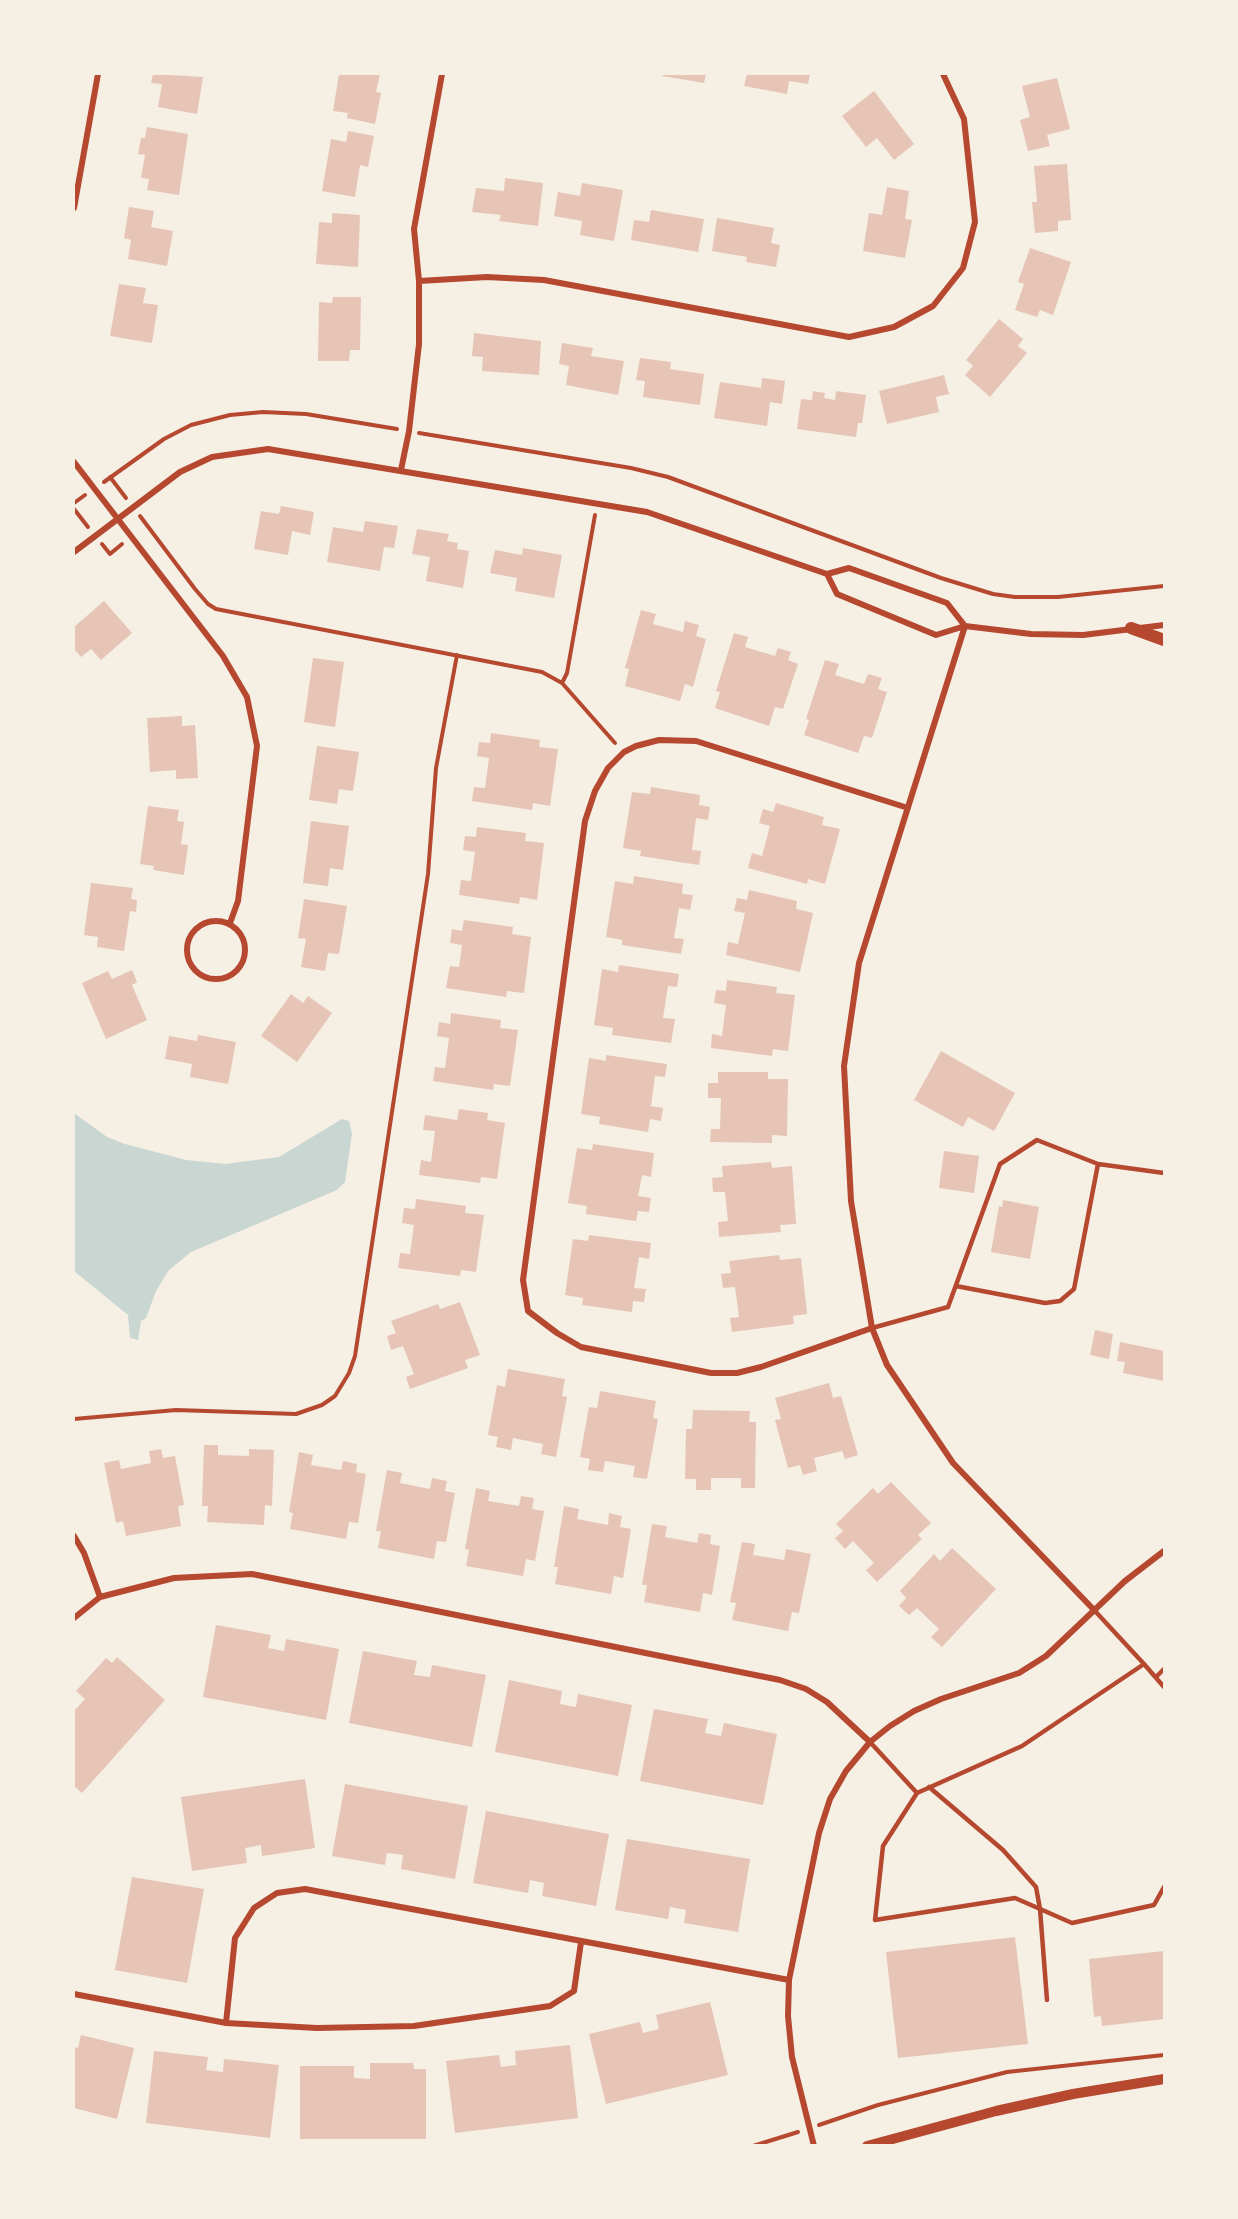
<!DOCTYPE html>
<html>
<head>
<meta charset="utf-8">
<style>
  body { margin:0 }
  #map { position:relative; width:1238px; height:2219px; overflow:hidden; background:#f6efe4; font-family:Roboto,sans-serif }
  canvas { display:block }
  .frame { position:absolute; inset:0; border:75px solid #f6efe4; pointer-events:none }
</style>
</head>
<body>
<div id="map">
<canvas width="1238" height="2219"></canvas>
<div class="frame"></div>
</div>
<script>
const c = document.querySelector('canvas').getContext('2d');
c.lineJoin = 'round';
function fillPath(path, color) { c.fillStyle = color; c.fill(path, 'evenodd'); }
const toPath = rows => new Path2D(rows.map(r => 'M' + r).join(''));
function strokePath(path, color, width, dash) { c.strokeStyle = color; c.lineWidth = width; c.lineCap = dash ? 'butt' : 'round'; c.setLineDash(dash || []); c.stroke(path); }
fillPath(toPath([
  [74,1113,107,1137,125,1144,186,1160,225,1164,279,1157,342,1119,349,1121,352,1134,345,1182,337,1190,191,1252,169,1270,156,1291,146,1318,141,1321,138,1340,130,1338,128,1315,74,1271]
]), '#c9d6d2');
fillPath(toPath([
  [153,74,203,77,197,114,158,107,162,84,151,83],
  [339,74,380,74,376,92,381,93,375,124,347,118,348,113,333,111],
  [663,74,706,74,704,83,662,76],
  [747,74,810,74,808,84,789,81,787,94,744,86],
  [1057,78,1070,129,1047,135,1050,146,1028,151,1020,120,1030,117,1022,86],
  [874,91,914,144,894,160,877,138,866,147,842,116],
  [147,127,188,134,179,195,147,190,149,179,141,178,145,155,138,154,141,138,145,138],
  [348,131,374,136,368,167,360,165,355,197,322,191,331,139,346,142],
  [1067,164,1071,220,1058,221,1058,231,1035,233,1032,202,1037,202,1034,166],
  [505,178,543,183,538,226,499,221,501,215,472,212,476,188,504,191],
  [582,183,623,190,614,241,580,235,582,221,554,216,558,192,580,196],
  [887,187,909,191,905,219,912,220,905,258,863,251,869,213,882,215],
  [129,207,154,211,151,227,173,231,167,266,128,259,131,240,124,238],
  [651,210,704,219,698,252,631,240,634,220,649,222],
  [332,213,360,215,358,267,316,264,319,222,332,223],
  [717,218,774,228,771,243,780,245,776,267,746,262,747,257,712,251],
  [1030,248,1071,262,1053,315,1040,310,1037,317,1015,310,1024,284,1018,282],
  [119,284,146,288,143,303,158,305,152,343,110,336],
  [333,297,361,297,360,350,350,350,349,361,318,361,319,302,332,303],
  [999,319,1023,339,1018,346,1027,353,990,397,965,375,973,366,966,360],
  [474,333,541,341,539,375,482,371,483,357,472,356],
  [562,343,593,348,591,356,624,361,618,395,566,385,569,366,559,364],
  [640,358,671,362,670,369,704,374,700,405,643,397,645,381,636,380],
  [944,375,949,394,936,397,939,412,887,424,879,391],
  [762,378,785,381,782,404,770,402,767,426,714,418,720,382,761,388],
  [813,391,825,393,824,398,835,400,836,391,866,395,862,423,858,423,856,437,797,429,801,399,812,400],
  [281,506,314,512,310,535,292,531,288,555,254,549,261,511,279,514],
  [365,521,398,526,394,548,384,547,380,571,327,562,333,527,363,532],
  [417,529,449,534,447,541,458,543,457,549,469,551,463,588,426,581,430,557,412,554],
  [523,548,562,555,554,598,515,591,517,578,490,573,495,550,522,555],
  [104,601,132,633,101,660,91,649,81,657,74,649,74,627],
  [641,610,656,614,653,624,683,632,685,621,699,625,696,636,706,639,693,687,685,684,680,701,625,686,629,669,625,668],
  [734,633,748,637,745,647,775,656,778,648,791,652,788,660,798,664,783,709,775,707,769,726,715,708,720,692,716,691],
  [313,658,344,662,335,727,304,722],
  [825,660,839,664,835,675,864,684,868,674,882,678,878,689,887,692,872,738,864,736,858,753,804,735,809,720,806,719],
  [182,716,182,726,195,725,198,778,176,779,176,770,150,772,147,718],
  [491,733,540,740,539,747,558,749,550,806,533,803,532,810,472,801,474,787,485,788,489,758,477,756,479,742,490,743],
  [317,746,359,752,353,791,339,789,337,804,309,800],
  [651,787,700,795,699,805,710,807,708,820,696,818,692,850,701,851,699,865,640,856,641,851,623,848,632,792,650,794],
  [776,803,824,817,822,825,840,829,825,884,808,879,807,884,748,868,752,853,762,856,770,826,759,823,763,809,773,812],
  [148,806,179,810,177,821,184,822,181,844,188,845,184,875,153,870,154,866,140,864],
  [311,821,349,826,343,870,330,868,328,886,303,883],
  [477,827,526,833,525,841,544,843,537,900,520,897,519,904,459,895,461,880,471,881,475,852,463,850,465,836,476,837],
  [634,876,683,884,682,894,693,895,690,910,679,908,674,938,684,939,681,954,622,945,622,940,606,937,615,881,633,884],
  [91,883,133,888,131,899,137,900,136,912,130,911,124,951,97,947,98,937,84,935],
  [749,890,797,901,796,909,813,913,800,972,726,955,728,942,738,944,745,913,734,911,737,898,747,900],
  [304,899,347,906,339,954,328,953,325,971,301,967,306,939,298,938],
  [464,920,513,927,512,934,531,937,524,993,507,991,506,997,446,988,450,966,459,967,462,945,450,943,452,929,462,931],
  [619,965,679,974,677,987,668,986,663,1018,675,1019,671,1043,612,1035,613,1028,594,1025,602,969,618,972],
  [132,970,137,982,132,985,147,1020,106,1039,82,983,108,971,112,979],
  [727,980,777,987,776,993,795,995,788,1051,773,1049,772,1056,711,1048,712,1034,722,1036,726,1005,714,1003,716,990,726,991],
  [291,994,303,1003,308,996,332,1013,297,1062,261,1036],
  [451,1013,501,1020,500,1028,518,1030,510,1086,494,1084,493,1090,433,1081,435,1067,445,1068,449,1038,437,1036,439,1022,450,1024],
  [198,1035,236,1042,228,1084,190,1077,192,1064,165,1059,169,1036,197,1041],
  [941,1051,1015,1093,994,1131,968,1117,963,1127,914,1100],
  [606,1055,667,1064,665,1077,655,1076,651,1106,663,1108,661,1121,650,1119,648,1132,599,1124,600,1117,581,1114,589,1058,606,1061],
  [718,1072,768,1072,768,1079,788,1079,787,1136,772,1135,772,1143,710,1142,711,1129,720,1129,721,1098,708,1098,708,1083,718,1083],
  [459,1109,488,1113,487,1120,505,1123,497,1179,481,1177,480,1183,419,1175,421,1160,431,1162,435,1131,423,1130,425,1115,457,1120],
  [593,1144,654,1153,651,1177,642,1175,638,1196,651,1198,649,1212,638,1211,636,1221,586,1214,587,1206,568,1203,577,1148,592,1150],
  [944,1151,979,1156,974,1193,939,1188],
  [771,1162,772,1168,792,1166,796,1224,780,1225,781,1232,719,1237,718,1222,728,1221,725,1192,713,1192,712,1178,723,1177,722,1166],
  [416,1199,466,1206,465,1213,484,1215,476,1272,461,1270,460,1276,398,1268,400,1253,410,1254,414,1225,402,1223,404,1208,415,1209],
  [1003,1200,1039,1207,1030,1259,991,1252,999,1206,1002,1207],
  [589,1235,651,1243,649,1259,639,1257,634,1288,646,1289,644,1302,633,1301,632,1312,582,1305,583,1298,565,1295,573,1239,588,1241],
  [779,1255,780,1260,801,1258,807,1314,793,1316,794,1324,732,1332,730,1318,739,1317,735,1287,723,1288,721,1274,731,1273,729,1261],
  [460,1302,480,1355,465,1360,468,1368,410,1389,406,1377,414,1374,403,1346,391,1350,387,1336,396,1333,391,1321,438,1304,440,1309],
  [1095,1330,1113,1334,1109,1359,1090,1355],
  [1120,1342,1164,1351,1164,1381,1123,1373,1125,1362,1117,1361],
  [508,1369,565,1379,562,1396,567,1397,556,1457,541,1454,543,1444,513,1438,511,1450,496,1447,498,1437,488,1435,497,1385,505,1387],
  [829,1383,833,1398,841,1396,858,1455,845,1459,842,1451,814,1458,817,1471,803,1475,800,1465,788,1468,775,1420,781,1419,775,1398],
  [600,1391,656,1401,653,1418,658,1419,647,1479,633,1477,635,1466,605,1461,603,1472,588,1470,590,1459,580,1457,589,1407,597,1408],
  [693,1410,750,1411,749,1422,756,1422,755,1488,741,1488,741,1478,711,1478,711,1490,696,1490,696,1479,685,1479,686,1429,692,1429],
  [204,1445,218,1445,218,1455,249,1456,249,1449,274,1450,272,1506,265,1505,264,1525,207,1522,208,1506,202,1506],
  [161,1449,163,1458,175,1456,184,1505,178,1506,181,1526,126,1536,123,1521,116,1523,104,1463,119,1460,121,1469,151,1463,149,1451],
  [299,1452,313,1455,311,1465,341,1470,343,1461,357,1464,356,1472,366,1474,358,1523,349,1522,346,1539,290,1529,293,1513,289,1512],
  [387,1470,402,1473,400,1483,430,1489,432,1478,447,1481,445,1491,455,1493,446,1542,437,1541,434,1559,378,1548,381,1531,376,1531],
  [891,1482,931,1523,918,1535,922,1539,877,1582,866,1570,874,1563,853,1541,845,1549,835,1538,843,1531,836,1524,873,1488,878,1494],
  [476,1488,490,1491,488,1501,519,1506,521,1496,534,1498,532,1509,544,1511,535,1561,526,1559,523,1576,466,1566,469,1550,465,1549],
  [564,1506,579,1509,577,1519,608,1525,609,1513,622,1516,620,1527,631,1529,623,1578,614,1576,611,1594,555,1584,558,1567,554,1567],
  [652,1524,667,1526,665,1537,697,1543,699,1533,711,1535,710,1544,720,1546,712,1595,703,1593,700,1612,644,1602,647,1585,642,1585],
  [742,1542,755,1544,753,1555,784,1560,786,1549,811,1554,799,1613,792,1612,788,1631,732,1620,736,1603,730,1602],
  [952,1548,996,1589,942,1647,931,1637,939,1629,917,1608,909,1615,899,1606,906,1598,900,1591,934,1554,940,1561],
  [216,1625,271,1635,268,1648,284,1651,286,1639,339,1649,326,1720,203,1697],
  [363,1651,417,1661,414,1675,430,1677,432,1665,486,1675,472,1747,349,1723],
  [117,1657,165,1700,82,1793,74,1786,74,1711,85,1699,76,1691,106,1658,112,1663],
  [509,1680,562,1691,560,1704,576,1707,578,1694,632,1705,618,1776,495,1752],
  [654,1709,708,1719,705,1733,721,1736,724,1723,777,1734,763,1805,640,1781],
  [305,1779,315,1848,262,1856,261,1845,245,1848,247,1863,192,1871,181,1797],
  [345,1784,468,1806,455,1879,401,1869,403,1855,387,1853,385,1865,332,1856],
  [486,1811,609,1834,596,1906,542,1896,544,1883,530,1880,528,1893,473,1883],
  [627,1839,750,1859,738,1932,684,1923,686,1910,670,1907,668,1919,615,1910],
  [132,1877,204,1889,187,1983,115,1970],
  [1015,1937,1028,2044,898,2058,886,1952],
  [1164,1951,1164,2019,1102,2026,1101,2016,1094,2017,1089,1959],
  [710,2002,728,2075,606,2104,589,2034,640,2022,643,2033,659,2029,656,2015],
  [81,2035,134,2048,117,2119,74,2108,74,2047,78,2048],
  [570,2045,578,2118,455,2133,446,2061,499,2055,501,2067,516,2065,515,2051],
  [154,2051,208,2057,206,2070,223,2072,224,2059,279,2065,270,2138,146,2123],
  [370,2063,413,2063,414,2069,426,2069,426,2139,300,2139,300,2066,354,2066,354,2078,370,2079]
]), '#e6c5b7');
strokePath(toPath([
  [419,433,631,468,668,477,941,578,993,594,1015,597,1058,597,1164,586],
  [110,477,126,498],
  [104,482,164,439,191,425,230,415,263,412,306,414,397,429],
  [74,503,85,495],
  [74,509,88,527],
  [140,516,195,589,208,604,216,609,542,672,562,683,615,743],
  [102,544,110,554,122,544],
  [562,683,567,673,595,515],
  [74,1419,176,1410,296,1414,322,1405,335,1396,349,1373,355,1356,428,874,436,768,457,655],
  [819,2125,878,2105,1007,2072,1164,2055],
  [753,2146,798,2132]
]), '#b5482f', 4);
strokePath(toPath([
  [956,1286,1045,1303,1060,1301,1074,1289,1098,1164],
  [872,1328,948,1307,1000,1164,1037,1140,1098,1164,1164,1173],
  [1095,1611,1144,1664],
  [1156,1677,1164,1669],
  [1164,1687,1144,1664,1022,1746,917,1793,883,1846,875,1920,1015,1898,1072,1923,1154,1905,1164,1887],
  [870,1742,917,1793],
  [929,1787,1003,1850,1036,1887,1040,1909,1047,2000]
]), '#b5482f', 4.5);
strokePath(toPath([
  [74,208,98,74],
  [419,281,487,277,544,280,849,337,894,327,933,306,963,268,975,222,964,119,943,74],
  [74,462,223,656,247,697,257,746,238,901,230,923],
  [401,470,409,431,419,344,419,281,414,229,442,74],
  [74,552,180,472,212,457,268,449,647,512,827,574,849,568,947,603,965,626],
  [827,574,837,594,936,635,965,626,1031,634,1083,635,1164,625],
  [965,626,859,963,844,1066,851,1201,872,1328,887,1365,953,1463,1095,1611],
  '187 950a29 29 0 1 1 58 0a29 29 0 1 1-58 0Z',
  [872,1328,761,1367,737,1373,711,1373,581,1347,557,1333,528,1311,523,1280,585,821,595,791,608,768,624,752,636,746,659,740,696,741,908,808],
  [74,1536,84,1553,100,1597],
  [74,1618,100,1597,174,1578,252,1574,780,1680,806,1689,827,1702,870,1742],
  [74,1994,226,2023,317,2028,414,2026,550,2006,574,1991,581,1942],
  [226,2023,235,1938,254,1908,277,1893,305,1889,789,1980],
  [814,2146,792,2057,788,2016,789,1980,819,1833,830,1799,846,1771,870,1742,890,1726,914,1711,941,1699,1019,1673,1046,1656,1125,1581,1164,1551]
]), '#b5482f', 6);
strokePath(toPath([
  [867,2146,996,2111,1073,2094,1164,2079]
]), '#b5482f', 10);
strokePath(toPath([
  [1131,628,1164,640]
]), '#b5482f', 12);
</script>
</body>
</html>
